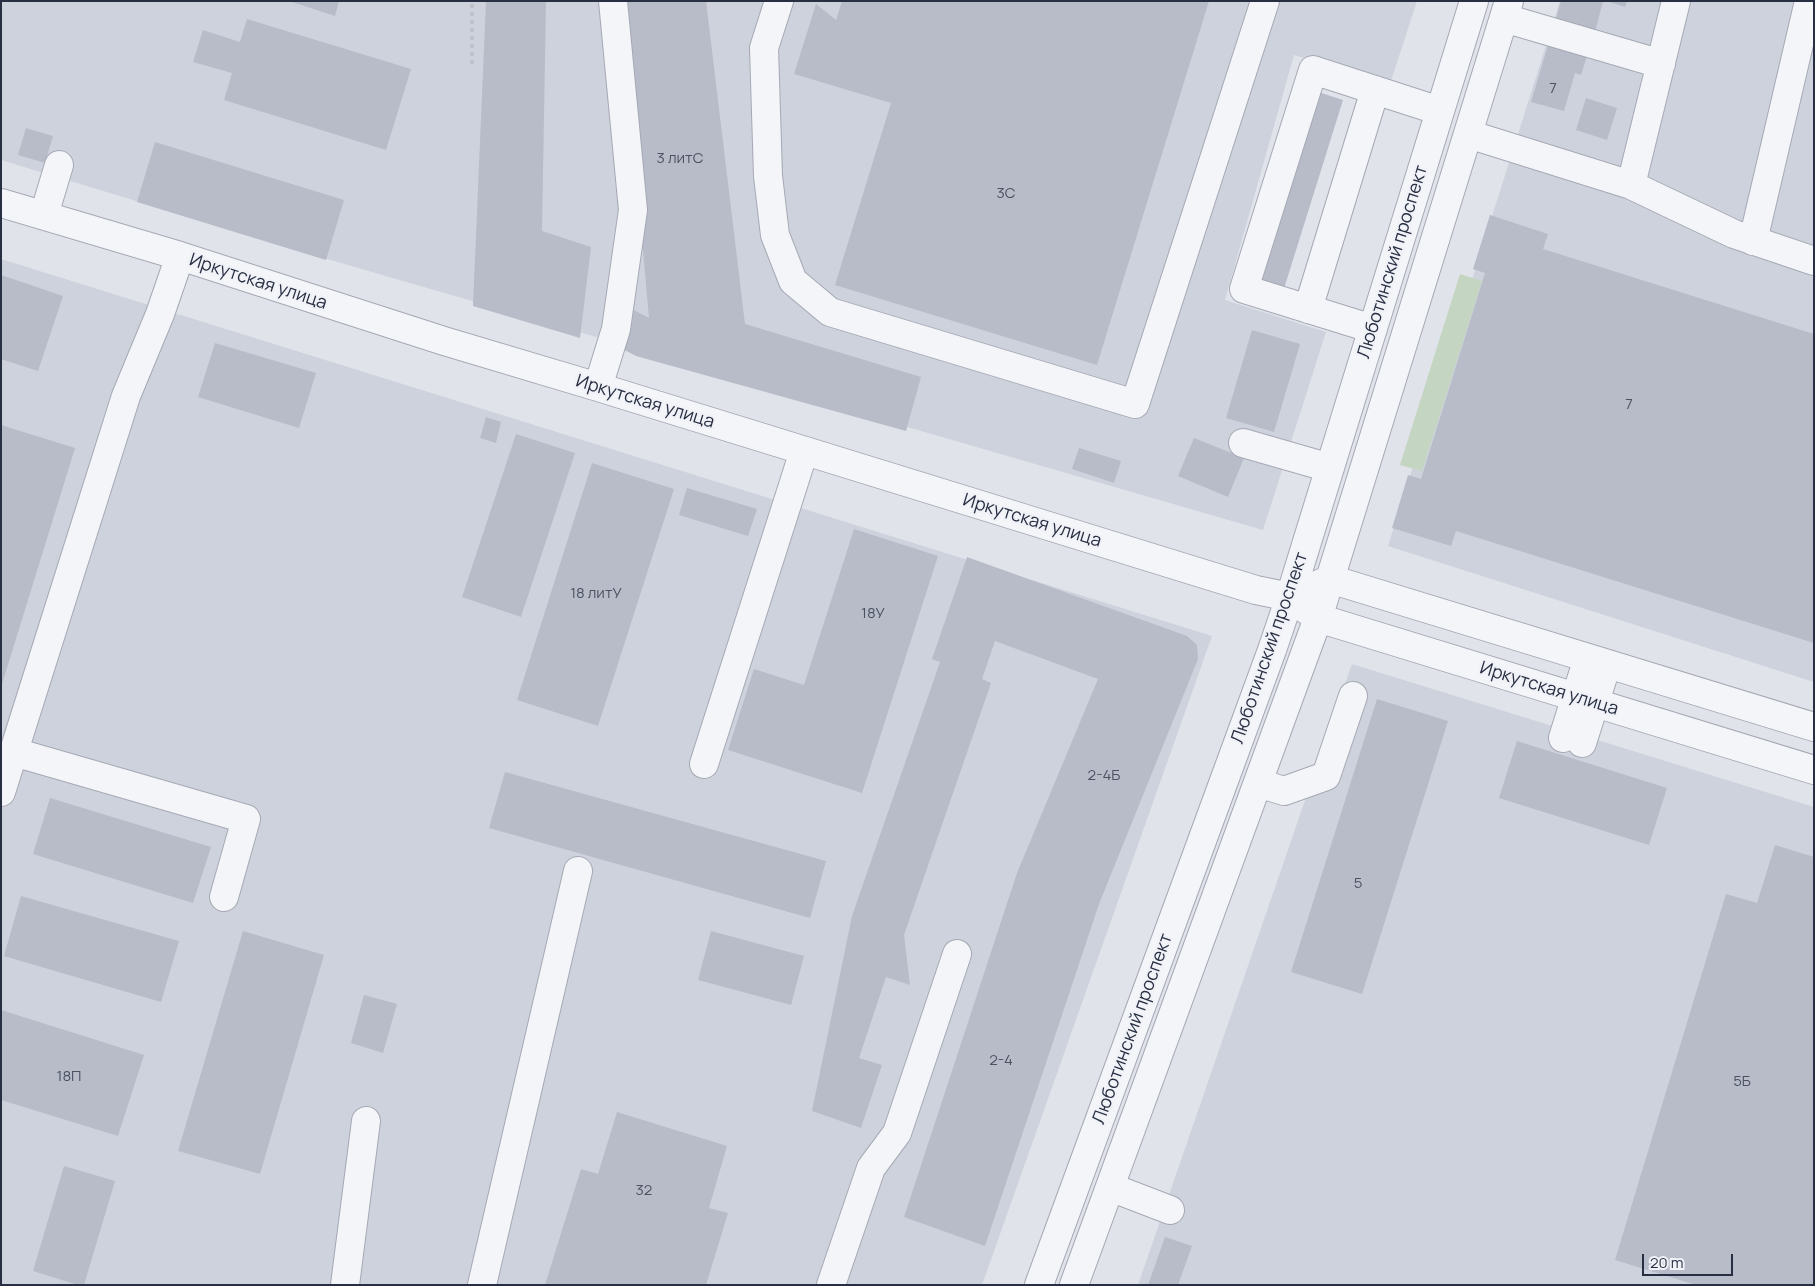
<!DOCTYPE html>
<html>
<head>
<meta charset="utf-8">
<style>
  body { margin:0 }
  #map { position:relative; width:1815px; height:1286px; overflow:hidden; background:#e0e3ea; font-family:Manrope,sans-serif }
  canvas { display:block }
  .frame { position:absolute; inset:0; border:2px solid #282f43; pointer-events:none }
  .scale { position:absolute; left:1642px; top:1254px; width:91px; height:22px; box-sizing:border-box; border:2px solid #282f43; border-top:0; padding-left:6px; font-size:15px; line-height:18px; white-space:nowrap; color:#282f43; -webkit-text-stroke:4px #f0f2f7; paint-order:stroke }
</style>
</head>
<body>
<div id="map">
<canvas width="1815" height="1286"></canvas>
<div class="frame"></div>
<div class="scale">20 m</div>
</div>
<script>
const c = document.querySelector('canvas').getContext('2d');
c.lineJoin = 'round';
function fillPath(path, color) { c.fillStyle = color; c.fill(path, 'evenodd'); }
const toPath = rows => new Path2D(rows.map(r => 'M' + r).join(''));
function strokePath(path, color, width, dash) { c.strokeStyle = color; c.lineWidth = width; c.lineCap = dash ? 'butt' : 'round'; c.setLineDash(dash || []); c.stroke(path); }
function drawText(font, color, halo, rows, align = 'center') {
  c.font = font + ' Manrope,sans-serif'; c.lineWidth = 4.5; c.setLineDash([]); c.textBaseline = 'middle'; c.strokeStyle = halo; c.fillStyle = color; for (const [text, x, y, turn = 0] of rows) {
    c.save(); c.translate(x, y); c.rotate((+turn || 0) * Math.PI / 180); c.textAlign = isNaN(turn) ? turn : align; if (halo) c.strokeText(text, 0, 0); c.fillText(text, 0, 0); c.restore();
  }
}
fillPath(toPath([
  [1,1,1417,1,1390,84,1294,55,1225,300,1326,332,1263,530,334,261,1,160],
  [1560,1,1814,1,1814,682,1388,546],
  [1,259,1212,636,982,1285,1,1285],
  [1352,664,1814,807,1814,1285,1138,1285]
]), '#ced2dc');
fillPath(toPath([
  [1460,274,1482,281,1422,471,1400,465]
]), '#c4d5c1');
fillPath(toPath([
  [289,1,339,1,335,16],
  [486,1,546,1,542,231,591,247,580,338,473,306],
  [621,1,706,1,745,324,921,377,906,431,636,356,615,345,628,307,649,318],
  [842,1,1209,1,1097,365,835,285,891,103,794,74,816,4,836,20],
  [1561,1,1603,1,1595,32,1555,22],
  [1607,1,1627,1,1625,7],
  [247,19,411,69,386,150,224,100,232,73,193,62,203,30,240,42],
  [1548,45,1587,56,1581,75,1575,73,1564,111,1531,102],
  [1315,91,1343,100,1282,295,1253,287],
  [1586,98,1617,108,1607,140,1576,130],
  [26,128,53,136,45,163,18,155],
  [155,142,344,200,326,260,137,202],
  [1490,215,1548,234,1543,249,1814,334,1814,643,1456,531,1451,546,1392,528,1408,475,1421,479,1485,273,1473,269],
  [1,275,63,296,38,371,1,359],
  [1252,330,1300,344,1274,432,1226,418],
  [215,343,316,373,299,428,198,397],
  [486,417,501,422,496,443,480,438],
  [1,425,75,448,2,684,1,684],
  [516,434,575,453,521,617,462,597],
  [1194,438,1244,458,1228,497,1178,476],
  [1079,448,1121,461,1114,483,1072,469],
  [592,463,674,489,598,726,517,700],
  [687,488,757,509,748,536,679,515],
  [854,529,938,556,862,793,728,750,754,669,804,685],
  [967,557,1187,636,1197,645,1198,659,1099,904,985,1246,904,1217,1017,873,1098,679,995,641,982,679,991,683,904,935,910,985,886,977,859,1058,882,1065,861,1128,812,1111,852,916,940,662,932,659],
  [1377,699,1448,721,1362,994,1291,972],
  [1517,741,1667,788,1649,845,1499,798],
  [505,772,826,861,810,918,489,828],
  [50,798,211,847,193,903,33,854],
  [1775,845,1814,857,1814,1285,1696,1285,1615,1260,1726,894,1757,903],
  [21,896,179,941,161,1002,4,956],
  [243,931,324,955,260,1174,178,1151],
  [711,931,804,956,791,1005,698,980],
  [364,995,397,1004,383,1053,351,1043],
  [1,1010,144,1055,118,1136,1,1100],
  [617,1112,727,1146,709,1208,728,1213,706,1285,545,1285,581,1169,598,1174],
  [64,1166,115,1181,84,1285,78,1285,33,1271],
  [1165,1237,1192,1246,1178,1285,1148,1285]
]), '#b7bcc8');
const minor = toPath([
  [779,1,764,48,768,176,775,235,793,281,830,312,1135,404,1265,1],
  [1676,1,1631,185,1734,234,1814,261],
  [1504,18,1661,64],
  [1468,134,1631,185],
  [1,203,180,256,444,341,598,387,1217,578,1256,590,1290,597],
  [44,215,59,165],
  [1753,241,1809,1],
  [1308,309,1375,90],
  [1373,329,1244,289,1313,70,1440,111],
  [598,387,616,329,633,210,613,1],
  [1243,443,1330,468],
  [1315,586,1330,579,1814,727],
  [1304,608,1318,618,1814,770],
  [1563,738,1588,658],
  [1582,743,1607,664],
  [14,752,246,819,224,897],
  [704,764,804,451],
  [1258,783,1284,791,1326,776,1353,696],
  [1,792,126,396,160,314,180,256],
  [1110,1187,1170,1210],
  [345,1285,366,1121],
  [482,1285,578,871],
  [831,1285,871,1168,897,1133,957,954],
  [1039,1285,1272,650,1290,597,1474,1],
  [1074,1285,1318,618,1509,1]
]);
strokePath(minor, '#a5a9b5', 30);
strokePath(toPath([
  [472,64,472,1]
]), '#bbbec5', 3, [4, 4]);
strokePath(minor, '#f4f5f8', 28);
drawText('15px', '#4c5264', null, [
  ["7",1553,89],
  ["3 литС",680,159],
  ["3С",1006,194],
  ["7",1629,405],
  ["18 литУ",596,594],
  ["18У",873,614],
  ["2-4Б",1104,776],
  ["5",1358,884],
  ["2-4",1001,1061],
  ["18П",69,1077],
  ["5Б",1742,1082],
  ["32",644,1191]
]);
drawText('18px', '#282f43', '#f0f2f7', [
  ["Люботинский проспект",1393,262,-73],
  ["Иркутская улица",258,282,18],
  ["Иркутская улица",645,402,17],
  ["Иркутская улица",1032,521,17],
  ["Люботинский проспект",1270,648,-71],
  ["Иркутская улица",1549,689,17],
  ["Люботинский проспект",1133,1029,-70]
]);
</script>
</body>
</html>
